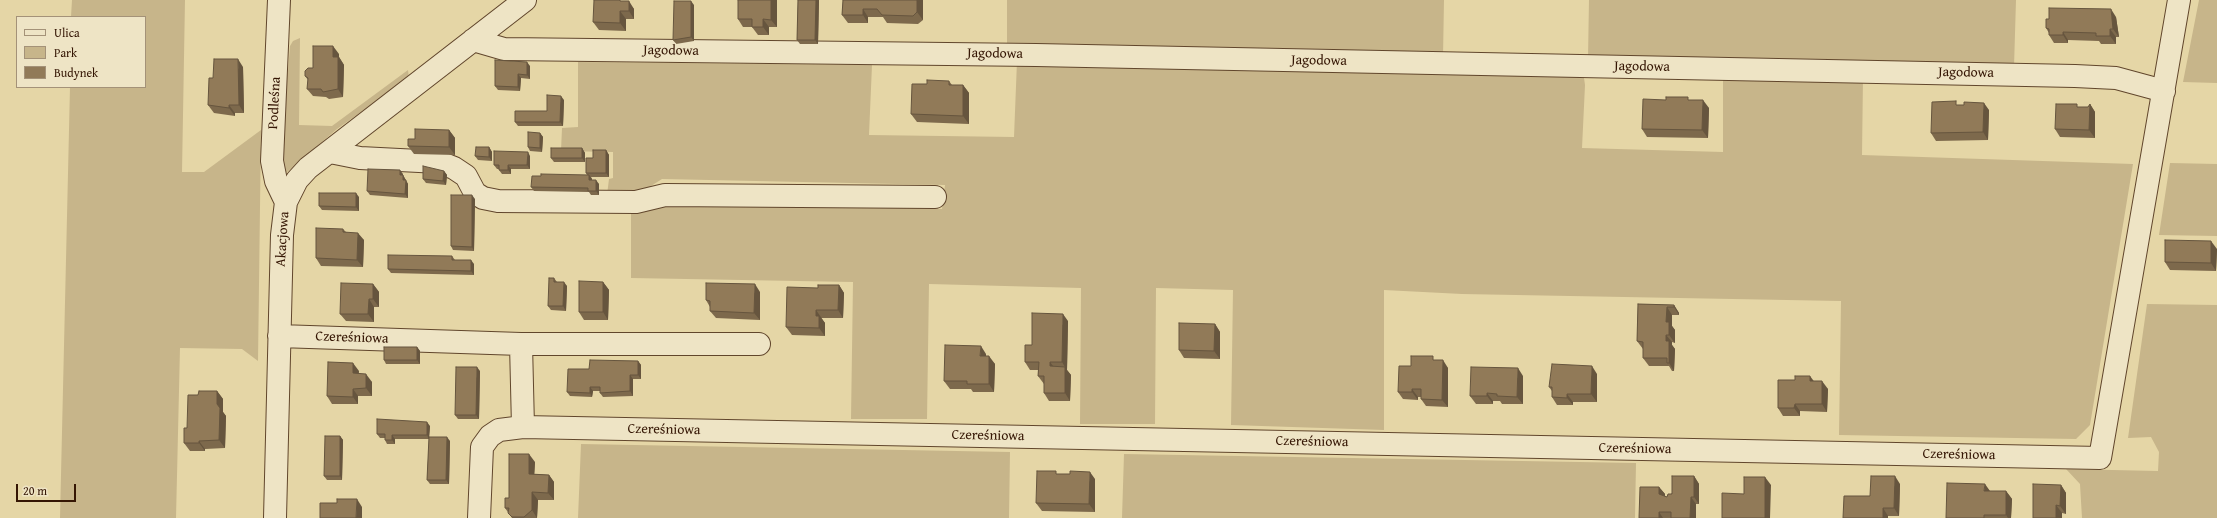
<!DOCTYPE html>
<html>
<head>
<meta charset="utf-8">
<style>
  body { margin:0 }
  #map { position:relative; width:2217px; height:518px; overflow:hidden; background:#e5d6a6; font-family:"Gentium Book Plus",serif }
  canvas { display:block }
  .legend { position:absolute; left:16px; top:16px; width:130px; height:72px; box-sizing:border-box; background:#eee4c5; border:1px solid #a49278; margin:0; padding:5px 7px; list-style:none; font-size:12px; color:#351604 }
  .legend li { display:flex; align-items:center; gap:8px; height:20px }
  .legend b { width:20px; border:1px solid #a49278 }
  .scale { position:absolute; left:16px; top:484px; width:60px; height:18px; box-sizing:border-box; border:2px solid #351604; border-top:0; padding-left:5px; font-size:12px; line-height:14px; white-space:nowrap; color:#351604; -webkit-text-stroke:3px #eee4c5; paint-order:stroke }
</style>
</head>
<body>
<div id="map">
<canvas width="2217" height="518"></canvas>
<ul class="legend">
<li><b style="height:5px;background:#eee4c5"></b>Ulica</li>
<li><b style="height:11px;background:#c7b58a"></b>Park</li>
<li><b style="height:11px;background:#917a58"></b>Budynek</li>
</ul>
<div class="scale">20 m</div>
</div>
<script>
const c = document.querySelector('canvas').getContext('2d');
c.lineJoin = 'round';
function fillPath(path, color) { c.fillStyle = color; c.fill(path, 'evenodd'); }
const toPath = rows => new Path2D(rows.map(r => 'M' + r).join(''));
function strokePath(path, color, width, dash) { c.strokeStyle = color; c.lineWidth = width; c.lineCap = dash ? 'butt' : 'round'; c.setLineDash(dash || []); c.stroke(path); }
function drawText(font, color, halo, rows, align = 'center') {
  c.font = font + ' "Gentium Book Plus",serif'; c.lineWidth = 3; c.setLineDash([]); c.textBaseline = 'middle'; c.strokeStyle = halo; c.fillStyle = color; for (const [text, x, y, turn = 0] of rows) {
    c.save(); c.translate(x, y); c.rotate((+turn || 0) * Math.PI / 180); c.textAlign = isNaN(turn) ? turn : align; if (halo) c.strokeText(text, 0, 0); c.fillText(text, 0, 0); c.restore();
  }
}
fillPath(toPath([
  [72,0,185,0,182,172,204,172,261,130,258,361,242,349,180,348,176,518,60,518,70,87,145,87,145,17,71,17],
  [1007,0,1444,0,1443,57,1007,47],
  [1589,0,2016,0,2014,67,1588,58],
  [2199,0,2217,0,2217,83,2183,82],
  [300,38,299,125,332,126,408,70,409,78,337,129,286,173,282,171,283,91,288,71,290,46,293,41],
  [1017,61,1583,71,1585,85,1582,148,1723,152,1723,76,1863,77,1862,155,2133,164,2090,425,2076,439,1839,435,1841,301,1462,294,1384,290,1384,430,1231,425,1233,290,1156,288,1155,424,1080,424,1081,288,929,284,927,419,851,419,853,282,631,278,631,211,673,202,942,209,945,185,662,179,643,191,607,195,609,179,613,178,613,152,561,151,562,128,578,127,578,62,872,65,869,135,1014,137],
  [2170,163,2217,164,2217,236,2159,235],
  [2147,304,2217,305,2217,518,2082,518,2080,484,2066,469,2158,471,2159,452,2151,437,2128,438],
  [581,444,1010,452,1009,518,578,518],
  [1124,454,1636,463,1635,518,1122,518]
]), '#c7b58a');
const minor = toPath([
  [279,0,272,161,276,181,286,202],
  [473,40,504,49,1036,55,2075,76,2116,78,2164,91],
  [330,152,360,158,439,162,454,168,466,176,475,193,483,198,498,201,636,202,665,195,935,197],
  [279,336,521,344,523,427,2100,458,2179,0],
  [521,344,759,344],
  [275,518,282,235,286,202,297,180,308,168,525,0],
  [479,518,482,447,490,436,499,430,523,427]
]);
strokePath(minor, '#61462c', 24);
strokePath(minor, '#eee4c5', 22);
fillPath(toPath([
  [777,0,777,27,769,27,769,35,758,35,752,27,743,27,738,19],
  [798,0,819,0,818,44,800,44,797,40],
  [843,0,923,0,923,20,918,24,887,23,883,17,868,17,868,23,848,23,842,15],
  [626,1,634,9,634,19,626,19,626,31,599,30,593,22],
  [694,5,694,41,676,44,673,40],
  [2116,17,2119,37,2116,37,2116,44,2101,44,2099,41,2068,40,2068,43,2054,43,2049,35,2049,33,2046,28],
  [339,54,339,57,344,65,343,97,329,99,326,97,313,96,307,89,308,80,305,76,313,68],
  [530,66,530,79,521,78,520,91,498,90,495,86],
  [243,67,244,113,235,113,235,116,214,113,208,105,213,78],
  [949,81,952,85,963,85,969,93,969,124,917,122,911,114,927,84],
  [564,100,563,126,518,126,515,122,547,111],
  [1690,100,1709,108,1708,138,1647,137,1642,129],
  [2090,104,2095,112,2095,138,2060,137,2055,129,2078,107,2088,107],
  [1958,105,1989,110,1988,140,1936,141,1931,133],
  [449,130,455,138,455,155,414,154,408,146,415,139],
  [540,133,543,137,542,152,530,151,528,147],
  [489,147,492,152,492,161,478,160,475,156],
  [582,148,585,153,585,162,554,162,551,158],
  [606,150,609,155,609,177,591,177,592,179,592,180,599,184,599,195,591,195,589,192,534,191,531,187,587,175,586,173,593,158],
  [530,156,530,169,511,169,511,174,502,174,499,170,499,169,497,169,494,165],
  [444,171,447,175,446,185,426,183,423,179],
  [403,174,403,175,408,184,408,198,370,195,367,191],
  [359,197,359,211,322,210,319,206],
  [475,199,474,251,453,250,451,246],
  [343,229,346,232,364,240,363,267,321,266,316,258],
  [2217,249,2216,271,2170,270,2165,262],
  [452,256,455,260,474,264,474,275,391,273,388,269],
  [554,278,557,282,567,286,566,311,551,310,548,306],
  [603,282,609,290,608,320,584,320,579,312],
  [373,284,379,292,379,307,374,307,374,322,346,321,340,314],
  [839,285,844,293,843,318,821,318,825,323,825,336,792,335,786,327,818,288],
  [760,292,760,320,716,318,710,311,710,307,706,300],
  [1638,304,1674,305,1679,313,1679,315,1672,315,1672,326,1675,330,1675,343,1672,342,1672,345,1675,349,1674,371,1672,371,1669,366,1649,366,1643,358,1643,349,1637,341],
  [1068,321,1067,370,1071,375,1070,401,1049,401,1044,393,1044,384,1038,376,1038,370,1030,370,1025,362,1032,345],
  [1215,324,1220,332,1220,359,1184,358,1179,350],
  [417,347,420,351,420,364,386,364,384,360],
  [986,354,986,356,995,364,994,392,973,392,971,389,950,389,944,381],
  [1436,360,1448,368,1448,407,1426,406,1421,399,1421,397,1418,397,1418,400,1403,399,1398,392,1411,366],
  [638,361,641,365,641,379,633,379,633,396,603,397,600,393,600,391,593,391,592,397,570,396,567,392,589,369],
  [359,371,358,374,372,382,372,396,358,396,358,404,332,404,327,396],
  [480,371,479,419,458,419,455,415],
  [1597,374,1597,402,1573,402,1573,405,1557,405,1552,397,1552,391,1549,387],
  [1523,376,1523,404,1502,404,1500,401,1493,401,1493,404,1476,404,1470,396],
  [1814,381,1828,389,1827,412,1800,411,1800,416,1783,416,1778,408],
  [217,391,223,399,223,412,226,416,225,448,205,449,205,451,190,451,184,443,187,428,198,395],
  [430,426,429,437,450,441,449,484,430,484,427,480,429,439,395,439,395,444,387,444,385,440,385,438,380,438,377,434],
  [340,436,343,440,342,480,327,480,324,476],
  [535,462,534,474,549,475,554,482,554,500,538,500,537,518,512,518,505,508,509,498],
  [1694,476,1699,484,1699,504,1696,504,1696,518,1639,518,1659,487,1665,494,1665,496,1667,497],
  [1095,479,1095,512,1042,511,1036,503],
  [1900,484,1899,516,1888,516,1888,518,1843,518,1870,496],
  [2061,485,2066,493,2066,514,2062,513,2062,518,2033,518],
  [1989,491,2006,491,2012,499,2011,518,1946,518]
]), '#7d694c');
fillPath(toPath([
  [771,0,777,0,777,27,771,20],
  [816,0,819,0,818,44,815,40],
  [917,0,923,0,923,20,917,12],
  [629,1,634,9,634,19,629,11],
  [691,1,694,5,694,41,691,37],
  [863,9,868,17,868,23,863,15],
  [2111,9,2116,17,2119,37,2113,29],
  [620,11,626,19,626,31,620,23],
  [763,19,769,27,769,35,763,27],
  [2110,29,2116,37,2116,44,2110,36],
  [2063,32,2068,40,2068,43,2063,35],
  [333,46,339,54,339,57,344,65,343,97,338,89,333,57],
  [238,59,243,67,244,113,239,105],
  [527,62,530,66,530,79,527,75],
  [518,74,521,78,520,91,518,87],
  [963,85,969,93,969,124,963,116],
  [561,96,564,100,563,126,560,122],
  [1703,100,1709,108,1708,138,1702,130],
  [1984,103,1989,110,1988,140,1983,132],
  [2090,104,2095,112,2095,138,2089,130],
  [229,105,235,113,235,116,229,108],
  [449,130,455,138,455,155,449,147],
  [540,133,543,137,542,152,540,148],
  [489,147,492,152,492,161,489,157],
  [582,148,585,153,585,162,582,158],
  [606,150,609,155,609,177,606,173],
  [528,152,530,156,530,169,527,165],
  [508,165,511,169,511,174,508,170],
  [400,170,403,174,403,179,400,175],
  [444,171,447,175,446,185,443,181],
  [403,175,408,184,408,198,405,194,403,180],
  [589,175,592,179,592,184,589,180],
  [596,180,599,184,599,195,596,191],
  [356,193,359,197,359,211,356,207],
  [472,195,475,199,474,251,472,247],
  [358,233,364,240,363,267,357,260],
  [2211,241,2217,249,2216,271,2211,263],
  [471,260,474,264,474,275,471,271],
  [564,282,567,286,566,311,563,306],
  [603,282,609,290,608,320,603,312],
  [373,284,379,292,379,307,373,299],
  [755,284,760,292,760,320,754,313],
  [839,285,844,293,843,318,838,310],
  [369,299,374,307,374,322,368,314],
  [1674,305,1679,313,1679,315,1674,307],
  [1667,307,1672,315,1672,326,1675,330,1675,343,1669,335,1666,322],
  [816,310,825,323,825,336,819,328,816,316],
  [1063,314,1068,321,1067,370,1071,375,1070,401,1065,393,1065,367,1062,362],
  [1215,324,1220,332,1220,359,1214,351],
  [1666,335,1672,342,1672,345,1675,349,1674,371,1669,363,1666,341],
  [981,346,986,354,986,364,980,356],
  [417,347,420,351,420,364,417,360],
  [989,356,995,364,994,392,989,384],
  [1443,360,1448,368,1448,407,1442,400],
  [638,361,641,365,641,379,638,375],
  [1050,362,1056,370,1050,366],
  [353,363,359,371,358,381,353,373],
  [1592,366,1597,374,1597,402,1591,394],
  [477,367,480,371,479,419,476,415],
  [1518,368,1523,376,1523,404,1517,397],
  [366,374,372,382,372,396,366,388],
  [630,375,633,379,633,396,630,391],
  [1810,376,1816,384,1810,381],
  [1822,381,1828,389,1827,412,1822,404],
  [590,387,593,391,592,397,590,393],
  [353,389,358,396,358,404,353,397],
  [1412,389,1418,397,1418,400,1412,392],
  [217,391,223,399,223,412,226,416,225,448,219,440,217,404],
  [1487,393,1493,401,1493,404,1487,396],
  [1567,394,1573,402,1573,405,1567,398],
  [1795,404,1800,411,1800,416,1794,408],
  [427,422,430,426,429,439,427,435],
  [392,435,395,439,395,444,392,440],
  [340,436,343,440,342,480,340,476],
  [447,437,450,441,449,484,446,480],
  [199,441,205,449,205,451,199,443],
  [529,454,535,462,534,482,529,474],
  [1090,472,1095,479,1095,512,1089,504],
  [549,475,554,482,554,500,548,493],
  [1694,476,1699,484,1699,504,1694,497],
  [1895,476,1900,484,1899,516,1894,508],
  [1765,477,1771,485,1770,518,1765,518],
  [1985,484,1990,491,1984,491],
  [2061,485,2066,493,2066,514,2060,506],
  [1659,487,1665,494,1665,502,1659,494],
  [2006,491,2012,499,2011,518,2008,518,2006,515],
  [532,492,538,500,537,518,532,510],
  [1691,497,1696,504,1696,518,1690,518],
  [357,499,362,507,362,518,356,518],
  [2056,505,2062,513,2062,518,2056,518],
  [1883,508,1888,516,1888,518,1883,518],
  [1659,512,1663,518,1659,518]
]), '#66553e');
const building = toPath([
  [594,0,620,0,620,1,629,1,629,11,620,11,620,23,593,22,594,0],
  [738,0,771,0,771,20,763,19,763,27,752,27,752,19,738,19,738,0],
  [798,0,816,0,815,40,797,40,798,0],
  [843,0,917,0,917,12,913,16,882,15,877,9,863,9,863,15,842,15,843,0],
  [674,1,691,1,691,37,673,40,674,1],
  [2049,8,2111,9,2113,29,2110,29,2110,36,2096,36,2096,33,2063,32,2063,35,2049,35,2049,29,2046,28,2046,19,2049,19,2049,8],
  [313,46,333,46,333,57,338,57,338,89,323,92,321,89,307,89,308,78,305,76,305,71,308,68,313,68,313,46],
  [214,59,238,59,239,105,229,105,229,108,208,105,209,78,213,78,214,59],
  [495,60,527,62,527,75,518,74,518,87,495,86,495,60],
  [927,80,949,81,949,85,963,85,963,116,911,114,912,84,927,84,927,80],
  [547,95,561,96,560,122,515,122,515,111,547,111,547,95],
  [1666,97,1688,97,1688,100,1703,100,1702,130,1642,129,1643,99,1666,100,1666,97],
  [1956,101,1956,105,1964,105,1964,102,1984,103,1983,132,1931,133,1932,102,1956,101],
  [2056,104,2077,104,2077,107,2088,107,2090,104,2089,130,2055,129,2056,104],
  [415,129,449,130,449,147,408,146,408,139,415,139,415,129],
  [528,132,540,133,540,148,528,147,528,132],
  [476,147,489,147,489,157,475,156,476,147],
  [551,148,582,148,582,158,551,158,551,148],
  [593,150,606,150,606,173,586,173,586,158,593,158,593,150],
  [494,151,528,152,527,165,508,165,508,170,499,170,499,165,494,165,494,151],
  [423,166,444,171,443,181,423,179,423,166],
  [368,169,400,170,400,175,403,175,403,180,406,180,405,194,367,191,368,169],
  [541,174,589,175,589,180,596,180,596,191,588,191,588,188,531,187,532,176,541,176,541,174],
  [319,193,356,193,356,207,319,206,319,193],
  [451,195,472,195,472,247,451,246,451,195],
  [316,228,343,229,343,232,358,233,357,260,316,258,316,228],
  [2165,240,2211,241,2211,263,2165,262,2165,240],
  [388,255,452,256,452,260,471,260,471,271,388,269,388,255],
  [549,278,554,278,554,282,564,282,563,306,548,306,549,278],
  [579,281,603,282,603,312,579,312,579,281],
  [341,283,373,284,373,299,369,299,368,314,340,314,341,283],
  [706,283,755,284,754,313,710,311,710,301,706,300,706,283],
  [818,285,839,285,838,310,816,310,816,316,819,316,819,328,786,327,787,287,818,288,818,285],
  [1638,304,1674,305,1674,307,1667,307,1666,322,1669,322,1669,335,1666,335,1666,341,1669,341,1669,363,1667,363,1667,358,1643,358,1643,342,1637,341,1638,304],
  [1032,313,1063,314,1062,362,1050,362,1050,366,1065,367,1065,393,1044,393,1044,376,1038,376,1039,362,1025,362,1025,345,1032,345,1032,313],
  [1179,323,1215,324,1214,351,1179,350,1179,323],
  [945,345,981,346,980,356,989,356,989,384,967,384,967,381,944,381,945,345],
  [384,347,417,347,417,360,384,360,384,347],
  [1411,356,1433,356,1433,360,1443,360,1442,400,1421,399,1421,389,1412,389,1412,392,1398,392,1399,366,1411,366,1411,356],
  [590,360,638,361,638,375,630,375,630,391,600,393,600,387,590,387,590,393,567,392,568,369,589,369,590,360],
  [328,362,353,363,353,373,366,374,366,388,353,389,353,397,327,396,328,362],
  [1552,364,1592,366,1591,394,1567,394,1567,398,1552,397,1552,387,1549,387,1552,364],
  [456,367,477,367,476,415,455,415,456,367],
  [1471,367,1518,368,1517,397,1497,396,1497,394,1487,393,1487,396,1470,396,1471,367],
  [1795,376,1810,376,1810,381,1822,381,1822,404,1795,404,1794,408,1778,408,1778,380,1795,380,1795,376],
  [199,391,217,391,217,404,220,408,219,440,199,441,199,443,184,443,184,428,187,428,188,395,198,395,199,391],
  [377,419,427,422,427,435,392,435,392,440,385,440,385,434,377,434,377,419],
  [325,436,340,436,340,476,324,476,325,436],
  [429,437,447,437,446,480,427,480,429,437],
  [509,454,529,454,529,474,549,475,548,493,532,492,532,510,524,517,512,517,508,513,509,508,505,508,505,498,509,498,509,454],
  [1037,471,1056,471,1056,474,1070,474,1070,471,1090,472,1089,504,1036,503,1037,471],
  [1672,476,1694,476,1694,497,1691,497,1690,518,1671,518,1671,512,1659,512,1659,518,1639,518,1640,487,1659,487,1659,494,1667,497,1668,494,1672,494,1672,476],
  [1871,476,1895,476,1894,508,1883,508,1883,518,1843,518,1844,496,1870,496,1871,476],
  [1744,477,1765,477,1765,518,1722,518,1722,493,1744,494,1744,477],
  [1947,483,1985,484,1984,491,2006,491,2006,515,1984,515,1984,518,1946,518,1947,483],
  [2033,484,2061,485,2060,506,2056,505,2056,518,2033,518,2033,484],
  [337,499,357,499,356,518,320,518,320,503,337,503,337,499]
]);
fillPath(building, '#917a58');
strokePath(building, '#66553e', 1);
drawText('14px', '#351604', '#eee4c5', [
  ["Jagodowa",671,51,1],
  ["Jagodowa",995,54,1],
  ["Jagodowa",1319,61,1],
  ["Jagodowa",1642,67,1],
  ["Jagodowa",1966,73,1],
  ["Podleśna",275,103,-87],
  ["Akacjowa",283,239,-86],
  ["Czereśniowa",352,338,2],
  ["Czereśniowa",664,430,1],
  ["Czereśniowa",988,436,1],
  ["Czereśniowa",1312,442,1],
  ["Czereśniowa",1635,449,1],
  ["Czereśniowa",1959,455,1]
]);
</script>
</body>
</html>
